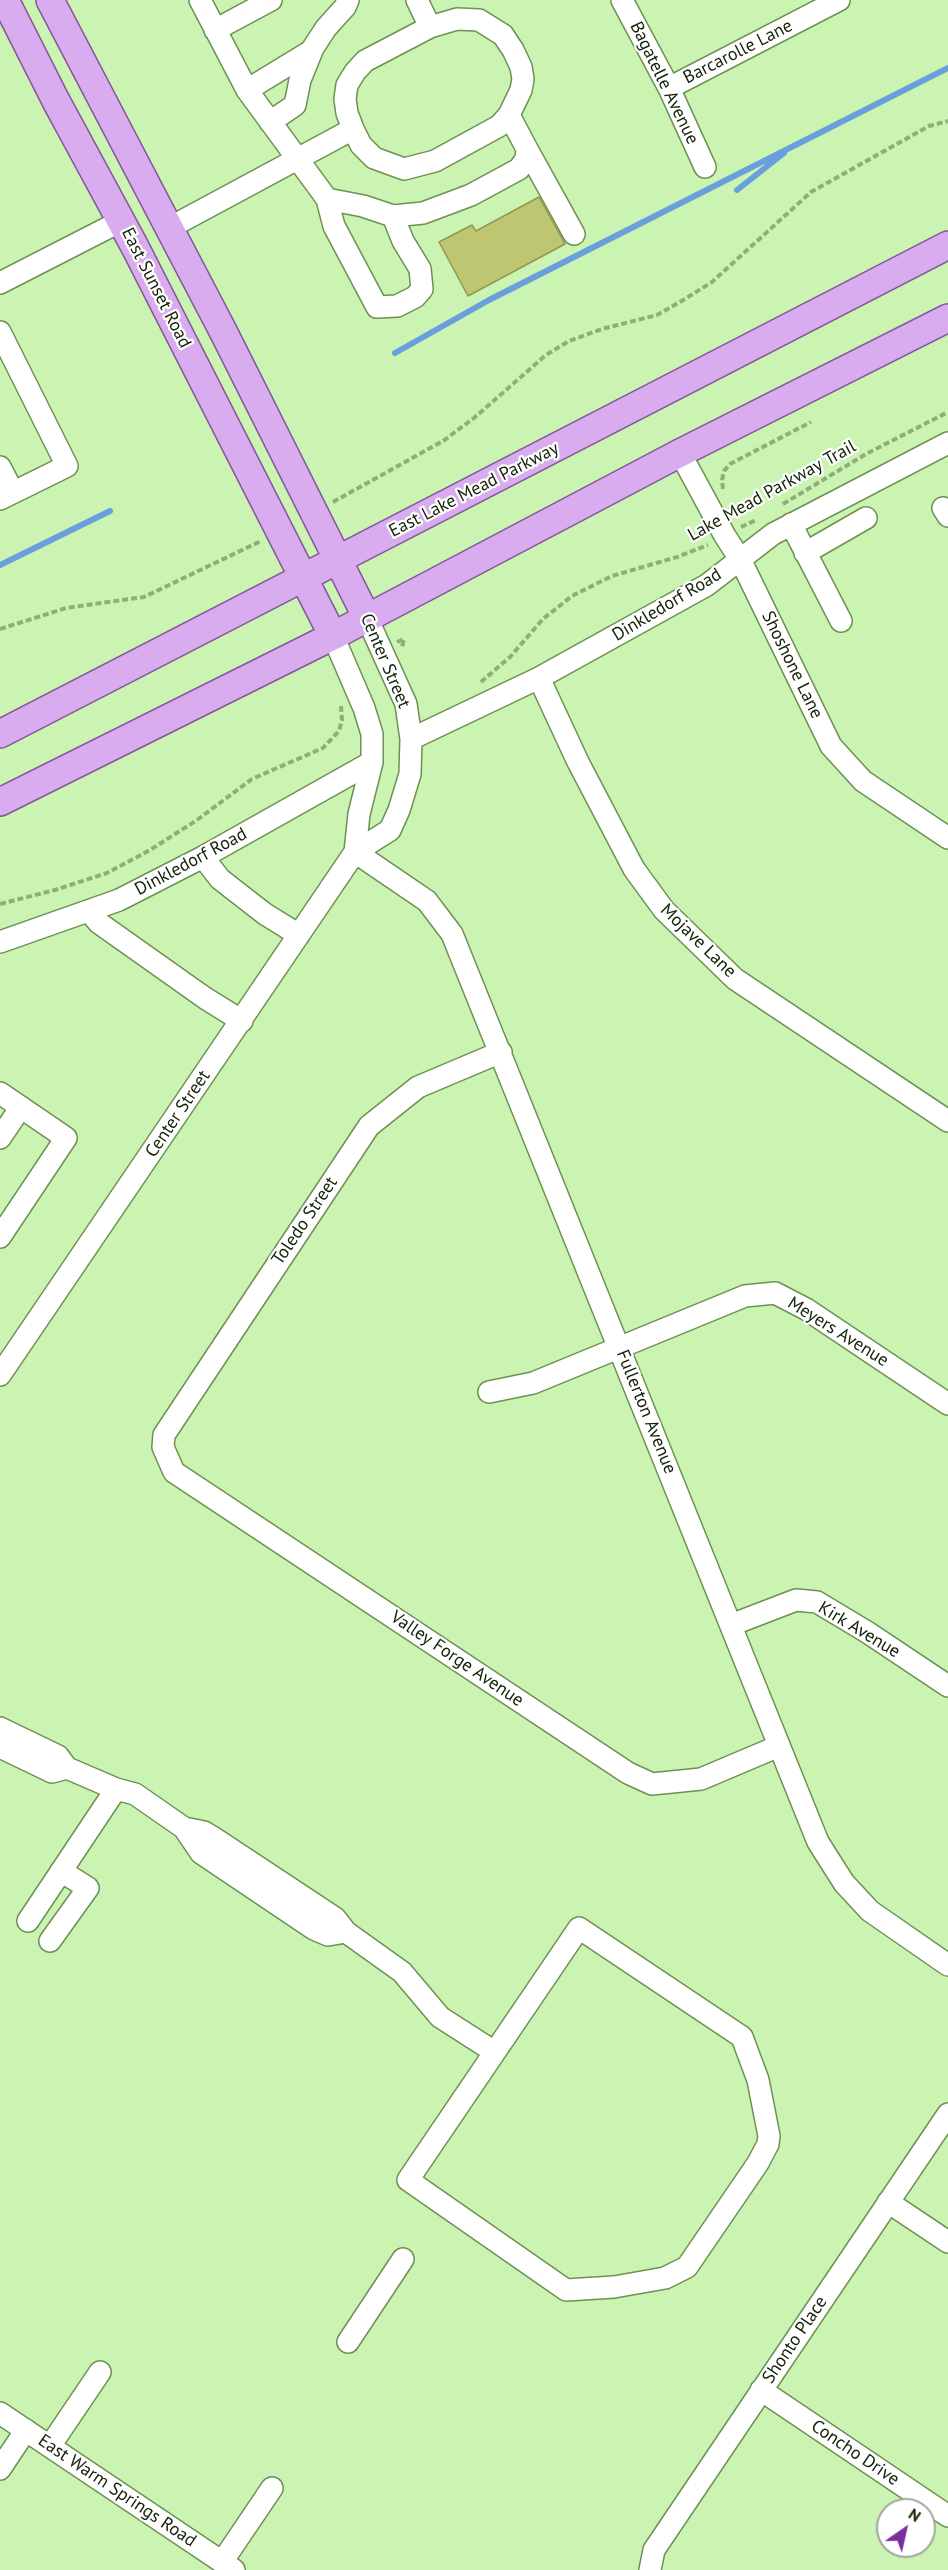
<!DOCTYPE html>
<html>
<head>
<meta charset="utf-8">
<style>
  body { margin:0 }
  #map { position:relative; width:948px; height:2570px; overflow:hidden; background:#cbf3b1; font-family:"PT Sans",sans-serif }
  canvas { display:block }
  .north { position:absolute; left:876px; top:2498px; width:60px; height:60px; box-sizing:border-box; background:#fff; border:2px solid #a1a69c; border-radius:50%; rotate:34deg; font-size:16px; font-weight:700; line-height:24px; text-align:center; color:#132108 }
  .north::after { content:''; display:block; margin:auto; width:21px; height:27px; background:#7b2d9e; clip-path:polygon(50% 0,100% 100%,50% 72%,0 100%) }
</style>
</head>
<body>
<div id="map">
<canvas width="948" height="2570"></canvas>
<div class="north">N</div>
</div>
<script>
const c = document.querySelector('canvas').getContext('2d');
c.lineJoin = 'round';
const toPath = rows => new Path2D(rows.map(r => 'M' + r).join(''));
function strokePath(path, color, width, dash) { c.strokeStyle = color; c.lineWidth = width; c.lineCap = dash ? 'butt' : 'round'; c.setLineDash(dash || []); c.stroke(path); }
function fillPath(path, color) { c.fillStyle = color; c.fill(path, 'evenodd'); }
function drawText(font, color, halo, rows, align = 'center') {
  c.font = font + ' "PT Sans",sans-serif'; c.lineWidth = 4.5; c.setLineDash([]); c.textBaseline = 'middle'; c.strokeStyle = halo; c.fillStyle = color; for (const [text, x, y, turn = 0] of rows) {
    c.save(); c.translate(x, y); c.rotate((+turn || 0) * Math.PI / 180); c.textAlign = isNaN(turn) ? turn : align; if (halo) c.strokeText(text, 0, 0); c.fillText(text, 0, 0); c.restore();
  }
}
strokePath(toPath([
  [737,190,784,153],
  [395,353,489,300,948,68],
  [0,565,110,511]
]), '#6a9fdd', 6);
const building = toPath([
  [539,197,565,244,468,296,439,242,472,225,476,231,539,197]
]);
fillPath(building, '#bec672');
strokePath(building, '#929850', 1.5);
const minor = toPath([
  [200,0,247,90,327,199,334,226,377,307,397,306,415,297,422,289,420,269,403,241,393,216,363,206,327,199],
  [622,0,669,88,705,167],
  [215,30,271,0],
  [669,88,839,0],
  [247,90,311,51],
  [270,122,295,105,300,80,313,48,326,28,345,7,348,0],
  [353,129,347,113,345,99,347,85,355,72,365,61,430,27],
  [527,149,574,234],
  [393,216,423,213,471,195,519,169,526,159,527,149,509,115],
  [169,228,353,129,361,145,374,158,404,169,435,161,499,126,509,115,521,90,523,79,521,67,513,50,503,35,479,20,457,19,430,27,417,0],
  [0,283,121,221],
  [0,332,67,466,0,499],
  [680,453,725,536,740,559,831,746,863,781,948,838],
  [0,467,13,492],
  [943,508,948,516],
  [791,524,841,621],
  [805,553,866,518],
  [333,636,364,708,372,734,372,762,359,814,355,852],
  [539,678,578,762,634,869,664,910,735,979,948,1121],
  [411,739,539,678,707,585,773,534,948,443],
  [355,852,427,901,452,934,818,1842,844,1883,870,1911,948,1965],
  [203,857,220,879,265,914,299,935],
  [89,911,99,923,205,998,242,1021],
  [0,942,119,900,203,857,372,762],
  [501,1052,418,1087,369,1126,164,1435,163,1447,174,1472,628,1773,652,1784,701,1779,779,1746],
  [0,1093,66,1138,0,1237],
  [0,1138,21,1107],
  [0,1375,355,852,390,830,399,810,410,774,411,739,406,704,367,618],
  [489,1392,533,1383,745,1296,775,1293,806,1309,948,1404],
  [731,1625,796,1600,817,1602,867,1632,948,1686],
  [0,1728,58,1756,67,1768,52,1772,0,1747],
  [67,1768,116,1789,135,1794,184,1828,204,1832,214,1838,335,1918,346,1932,328,1935,314,1929,201,1853,184,1828],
  [28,1921,116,1789],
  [579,1928,742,2037,758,2080,769,2136,768,2144,758,2163,687,2267,665,2278,614,2287,566,2290,408,2180,579,1928],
  [346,1932,402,1972,440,2017,493,2051],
  [50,1941,88,1888,61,1871],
  [888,2202,948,2242],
  [348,2342,403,2259],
  [761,2390,948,2516],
  [0,2413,234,2570],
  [50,2446,100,2372],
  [0,2469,26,2430],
  [222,2562,272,2488],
  [650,2570,654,2550,948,2114]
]);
const major = toPath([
  [5,0,56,101,135,247,333,636],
  [50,0,224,333,367,618],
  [0,734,948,245],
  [0,802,333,636,680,453,948,318]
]);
strokePath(minor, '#6d9153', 24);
strokePath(major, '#835898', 30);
strokePath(toPath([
  [723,489,722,480,724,471,730,464,811,422],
  [333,502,443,441,474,418,546,355,569,341,602,329,657,315,680,302,712,282,811,192,929,126,948,121],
  [783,504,866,454,948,412],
  [741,527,756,520],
  [0,629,66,608,144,597,261,541],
  [397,642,404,639,402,647],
  [481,682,510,657,543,619,572,596,612,576,677,557,708,545],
  [0,904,55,890,107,873,150,850,197,820,252,779,323,748,339,731,342,720,341,706]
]), '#8fae7a', 4, [6, 3]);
strokePath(minor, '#fff', 21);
strokePath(major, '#d9acef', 27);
drawText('18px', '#132108', '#fff', [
  ["Barcarolle Lane",738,52,-27],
  ["Bagatelle Avenue",664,83,64],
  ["East Sunset Road",156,288,63],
  ["East Lake Mead Parkway",474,490,-27],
  ["Lake Mead Parkway Trail",772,491,-29],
  ["Dinkledorf Road",667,605,-31],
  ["Center Street",385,661,67],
  ["Shoshone Lane",792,665,64],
  ["Dinkledorf Road",191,862,-28],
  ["Mojave Lane",698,941,44],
  ["Center Street",178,1114,-56],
  ["Toledo Street",305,1221,-56],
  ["Meyers Avenue",838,1332,32],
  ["Fullerton Avenue",646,1412,68],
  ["Kirk Avenue",859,1630,31],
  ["Valley Forge Avenue",457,1659,34],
  ["Shonto Place",795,2340,-56],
  ["Concho Drive",855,2453,34],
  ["East Warm Springs Road",117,2491,34]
]);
</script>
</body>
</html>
